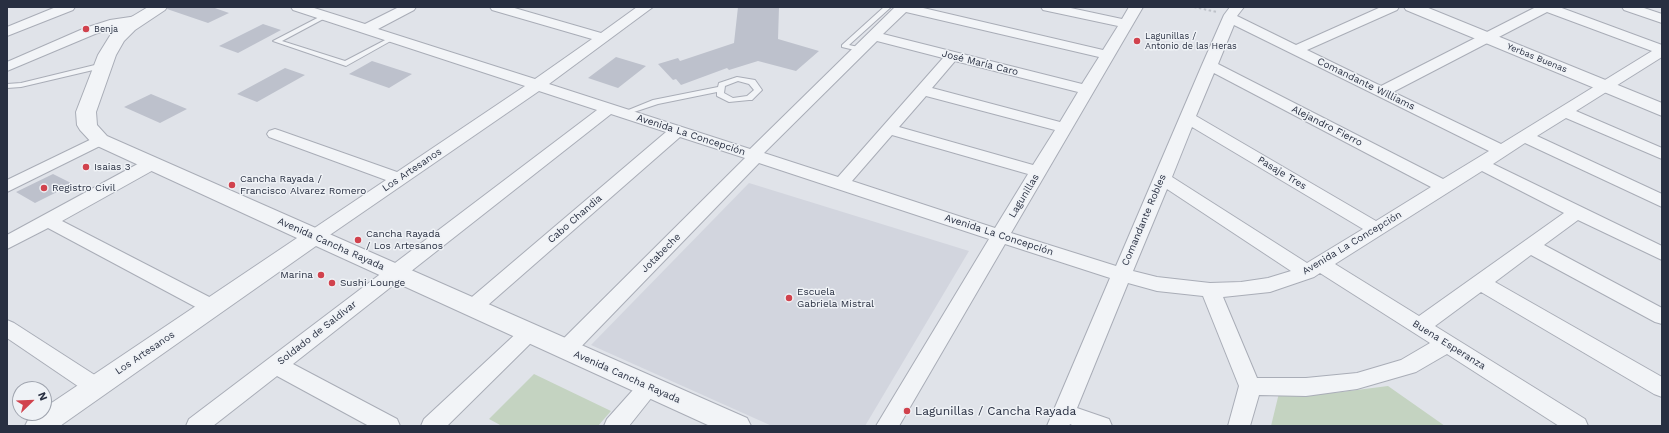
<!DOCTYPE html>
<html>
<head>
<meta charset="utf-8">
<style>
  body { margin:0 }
  #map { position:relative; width:1669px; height:433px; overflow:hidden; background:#e0e3e9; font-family:"Work Sans",sans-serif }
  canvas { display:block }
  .frame { position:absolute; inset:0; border:8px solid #282f41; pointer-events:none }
  .north { position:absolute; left:12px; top:381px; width:40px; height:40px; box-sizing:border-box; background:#eff2f6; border:1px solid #9fa4ae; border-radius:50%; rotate:67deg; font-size:11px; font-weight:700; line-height:16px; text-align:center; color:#282f41 }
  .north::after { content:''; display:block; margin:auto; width:14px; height:18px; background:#d1424d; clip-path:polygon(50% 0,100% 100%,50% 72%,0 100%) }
</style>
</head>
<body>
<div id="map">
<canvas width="1669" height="433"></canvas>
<div class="frame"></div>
<div class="north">N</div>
</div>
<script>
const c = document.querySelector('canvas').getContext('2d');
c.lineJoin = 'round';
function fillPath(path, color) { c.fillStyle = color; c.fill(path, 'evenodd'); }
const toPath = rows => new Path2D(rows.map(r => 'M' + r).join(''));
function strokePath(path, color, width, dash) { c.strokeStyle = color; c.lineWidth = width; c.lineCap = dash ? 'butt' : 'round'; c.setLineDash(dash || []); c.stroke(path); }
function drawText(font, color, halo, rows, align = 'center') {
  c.font = font + ' "Work Sans",sans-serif'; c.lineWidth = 3; c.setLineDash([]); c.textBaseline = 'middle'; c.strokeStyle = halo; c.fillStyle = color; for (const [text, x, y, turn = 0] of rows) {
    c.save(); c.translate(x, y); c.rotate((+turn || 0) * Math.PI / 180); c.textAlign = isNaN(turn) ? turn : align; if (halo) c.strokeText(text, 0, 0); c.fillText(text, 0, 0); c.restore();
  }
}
fillPath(toPath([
  [749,183,969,251,865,426,772,426,591,345]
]), '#d2d5de');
fillPath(toPath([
  [534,374,611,411,598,426,502,426,489,419],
  [1388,386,1445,426,1271,426,1279,393,1333,393]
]), '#c4d3c1');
fillPath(toPath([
  [168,7,212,7,229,13,208,23,167,9],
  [738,7,779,7,778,39,819,51,796,71,758,61,729,70,727,68,681,85,676,79,673,80,658,64,678,58,680,61,734,43],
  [263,24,281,30,238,53,219,46],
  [616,57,646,66,618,88,588,78],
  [372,61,412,74,389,88,349,74],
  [285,68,305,75,257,102,237,94],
  [151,94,187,109,160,123,124,107],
  [53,174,73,184,35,203,16,192]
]), '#bdc1cc');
const service = toPath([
  [884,7,891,7,849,45,863,48,863,52,842,47,842,45,884,7],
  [325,14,328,16,327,17,282,41,345,61,391,37,395,37,396,38,346,66,273,41,325,14],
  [103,63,106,63,106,67,21,87,7,88,7,84,21,83,103,63],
  [737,77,755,80,762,90,752,100,749,100,729,102,717,96,717,92,658,104,625,115,621,113,653,100,718,87,719,83,737,77],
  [738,81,749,84,754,90,747,96,733,98,724,93,725,86,738,81]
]);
const minor = toPath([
  [56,7,75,7,73,10,7,36,7,27,56,7],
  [291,7,311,7,365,24,399,7,416,7,414,10,378,29,535,79,592,39,492,10,490,7,511,7,601,33,637,7,653,7,549,84,750,149,895,7,919,7,1103,50,1118,26,1043,10,1041,7,1066,7,1122,19,1129,7,1143,7,1011,233,1116,266,1202,65,1224,15,1230,7,1244,7,1237,16,1296,45,1381,7,1399,7,1397,10,1307,50,1381,86,1536,7,1559,7,1662,45,1662,57,1576,111,1662,148,1662,159,1566,118,1537,136,1662,194,1662,207,1525,143,1493,164,1662,246,1662,260,1578,220,1544,245,1662,308,1662,324,1655,322,1531,255,1495,282,1662,377,1662,397,1654,394,1481,292,1435,326,1585,419,1588,426,1559,426,1447,354,1416,372,1357,389,1306,396,1259,395,1250,426,1228,426,1239,386,1203,296,1157,291,1128,283,1077,408,1109,419,1112,426,1074,426,1070,424,1069,426,1047,426,1110,278,1005,244,899,426,876,426,989,239,759,163,573,355,566,357,559,355,555,349,559,343,745,158,680,137,480,312,473,314,466,312,463,307,466,302,666,132,611,114,293,364,397,419,400,426,369,426,277,376,213,426,186,426,189,419,597,110,539,91,321,241,314,243,307,241,305,237,307,233,386,180,269,137,267,134,269,131,275,129,281,131,397,172,525,86,293,10,291,7],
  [906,12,1099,57,1082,84,883,34,906,12],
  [1547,12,1652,51,1501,144,1393,92,1547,12],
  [1234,25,1376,95,1489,151,1443,179,1218,64,1234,25],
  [877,41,943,58,838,177,764,153,877,41],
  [955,61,1078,92,1060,122,932,88,955,61],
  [1214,73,1431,187,1376,221,1196,116,1214,73],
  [926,96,1055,130,1033,165,899,127,926,96],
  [1192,127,1363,229,1307,263,1172,177,1192,127],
  [892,135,1028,174,995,228,852,181,892,135],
  [1482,171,1564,213,1419,316,1335,264,1482,171],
  [1167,189,1291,271,1268,278,1241,282,1210,283,1157,277,1133,271,1167,189],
  [1320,273,1430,343,1401,360,1357,373,1306,378,1257,378,1223,297,1270,292,1314,277,1320,273],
  [1622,7,1641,7,1662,14,1662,23,1624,10,1622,7],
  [137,16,142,17,144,20,142,23,112,28,95,34,7,71,7,62,85,28,110,20,137,16],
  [100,135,106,137,108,140,106,143,7,192,7,180,100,135],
  [151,159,157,160,159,164,157,168,62,221,219,302,222,307,219,312,212,314,205,312,48,228,7,249,7,235,145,160,151,159],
  [7,320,14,323,104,381,107,387,104,393,96,396,88,393,7,338,7,320],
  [529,325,536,328,539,333,536,338,447,426,421,426,424,419,522,328,529,325],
  [649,378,657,381,660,387,629,426,604,426,607,419,641,381,649,378]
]);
const tertiary = toPath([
  [148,7,167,7,165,10,135,30,124,41,116,55,96,112,97,125,107,136,747,418,751,426,710,426,316,246,60,426,25,426,29,418,36,413,44,413,44,408,297,238,93,144,80,130,77,125,76,112,98,55,111,34,123,22,148,7],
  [1404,7,1426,7,1662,103,1662,116,1406,10,1404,7]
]);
strokePath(service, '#a9adb7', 2);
strokePath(minor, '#a9adb7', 2);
strokePath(tertiary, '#a9adb7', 2);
strokePath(toPath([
  [1194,7,1217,12]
]), '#bdc1c8', 2, [2.5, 2.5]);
fillPath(service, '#f2f4f7');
fillPath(minor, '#f2f4f7');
fillPath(tertiary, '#f2f4f7');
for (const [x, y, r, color] of [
  [86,29,4,"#d1424d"],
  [1137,41,4,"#d1424d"],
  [86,167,4,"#d1424d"],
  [232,185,4,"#d1424d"],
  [44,188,4,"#d1424d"],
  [358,240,4,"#d1424d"],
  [321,275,4,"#d1424d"],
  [332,283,4,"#d1424d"],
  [789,298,4,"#d1424d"],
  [907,411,4,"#d1424d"]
]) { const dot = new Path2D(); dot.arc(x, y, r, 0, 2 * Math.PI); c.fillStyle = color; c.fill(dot); strokePath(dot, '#eff2f6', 1.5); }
drawText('9px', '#282f41', '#eff2f6', [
  ["Benja",94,29],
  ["Lagunillas /",1145,36],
  ["Antonio de las Heras",1145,46]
], 'left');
drawText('9px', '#282f41', '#eff2f6', [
  ["Yerbas Buenas",1537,58,22]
]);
drawText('10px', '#282f41', '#eff2f6', [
  ["José María Caro",980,63,14],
  ["Comandante Williams",1366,84,26],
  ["Alejandro Fierro",1327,126,27],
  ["Avenida La Concepción",691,135,18],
  ["Los Artesanos",412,170,-34],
  ["Pasaje Tres",1282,173,31],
  ["Lagunillas",1024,196,-59],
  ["Cabo Chandia",575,219,-41],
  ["Comandante Robles",1144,220,-67],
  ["Avenida La Concepción",999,235,18],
  ["Avenida La Concepción",1352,243,-31],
  ["Avenida Cancha Rayada",331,244,24],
  ["Jotabeche",661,253,-45],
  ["Soldado de Saldivar",317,333,-38],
  ["Buena Esperanza",1449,345,32],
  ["Los Artesanos",145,353,-34],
  ["Avenida Cancha Rayada",627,377,24]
]);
drawText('10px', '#282f41', '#eff2f6', [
  ["Isaias 3",94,167],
  ["Cancha Rayada /",240,179],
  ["Francisco Alvarez Romero",240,191],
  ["Registro Civil",52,188],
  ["Cancha Rayada",366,234],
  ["/ Los Artesanos",366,246],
  ["Marina",313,275,"right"],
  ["Sushi Lounge",340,283],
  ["Escuela",797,292],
  ["Gabriela Mistral",797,304]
], 'left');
drawText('12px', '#282f41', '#eff2f6', [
  ["Lagunillas / Cancha Rayada",915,411]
], 'left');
</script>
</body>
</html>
